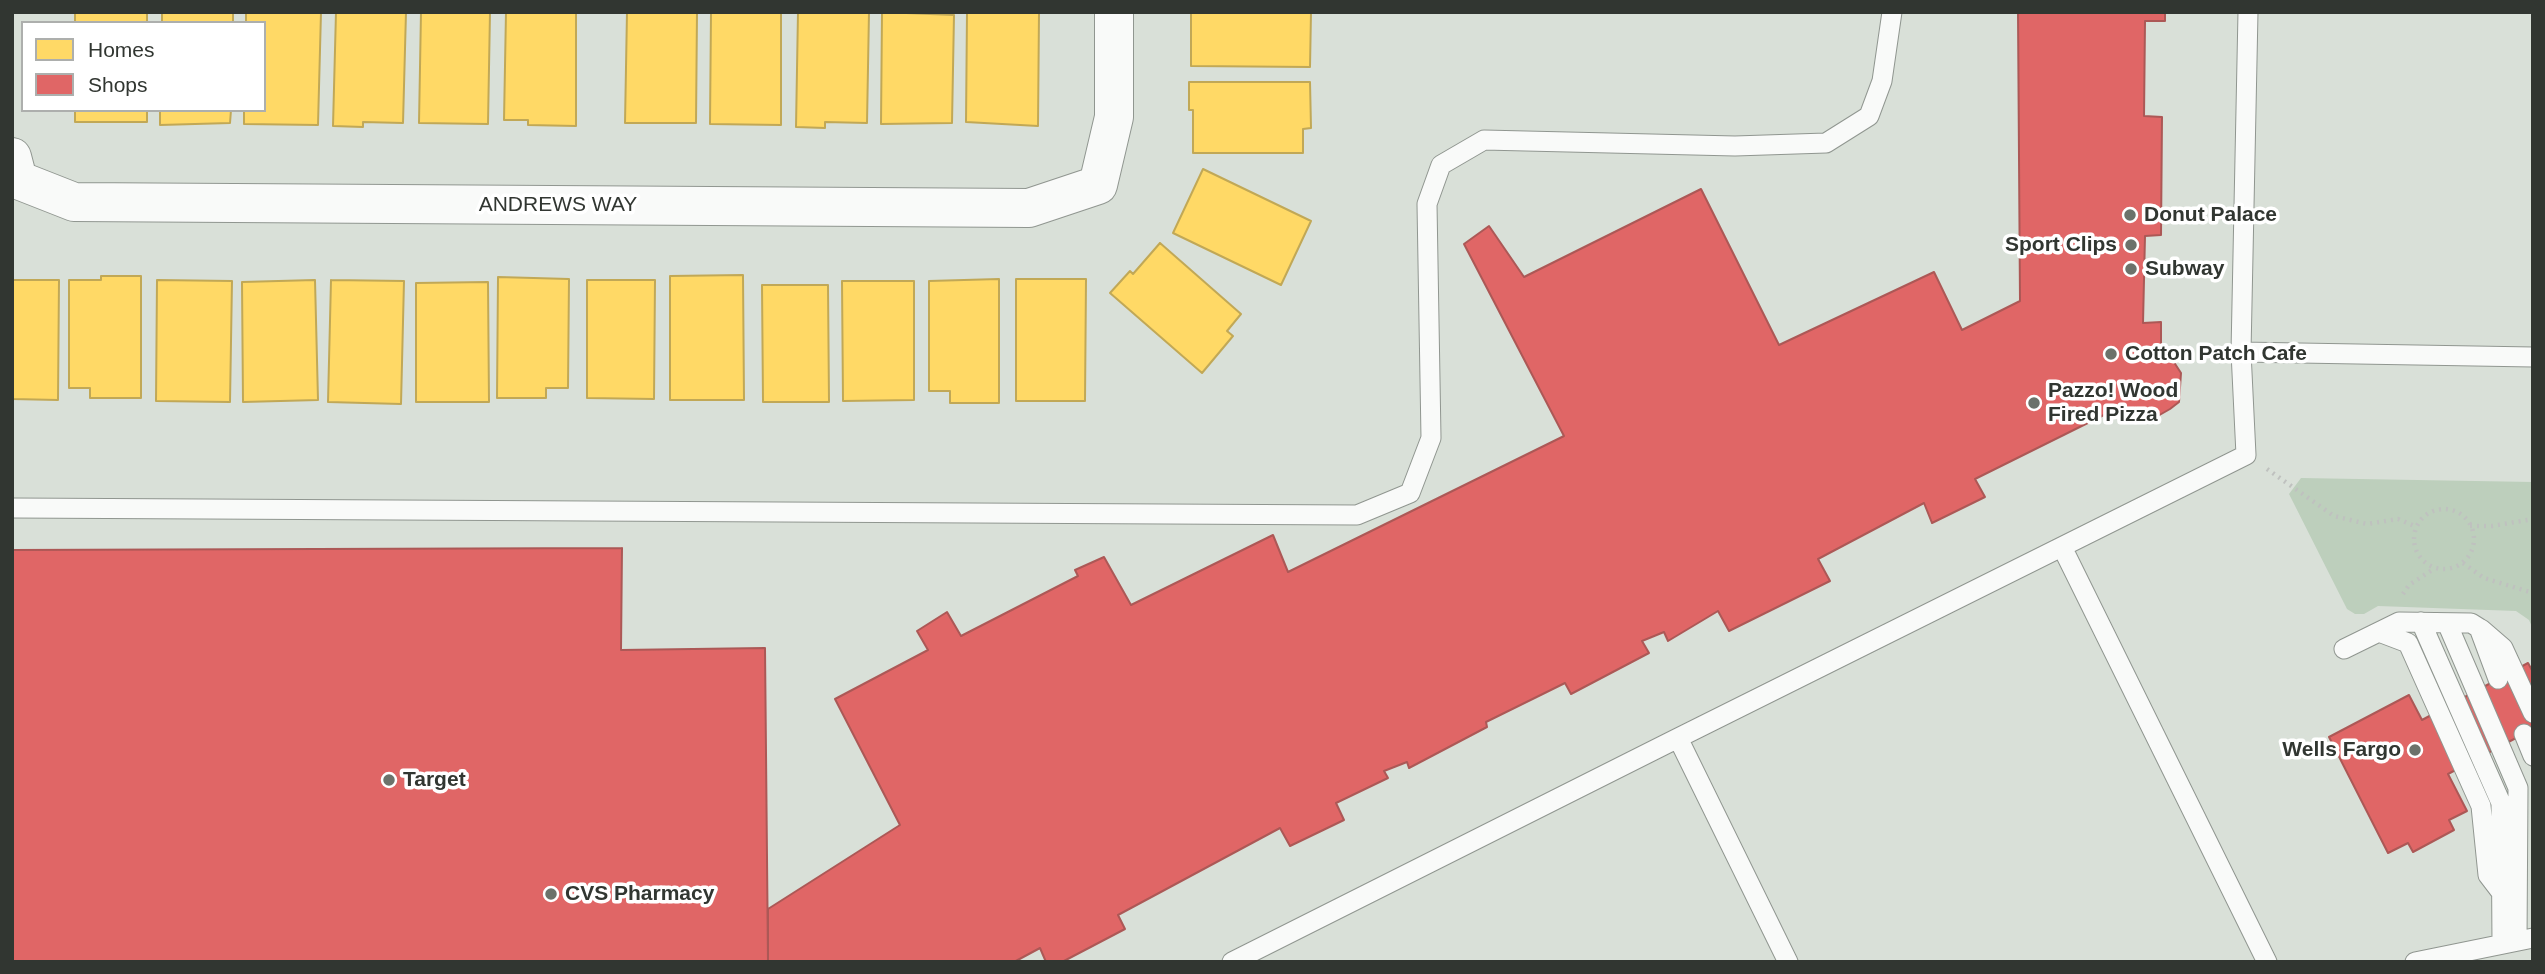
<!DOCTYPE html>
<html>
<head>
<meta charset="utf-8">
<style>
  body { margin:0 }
  #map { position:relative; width:2545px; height:974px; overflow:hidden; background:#d9e0d8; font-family:Arial,sans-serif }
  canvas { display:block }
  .frame { position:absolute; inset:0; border:14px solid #313631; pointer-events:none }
  .legend { position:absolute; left:21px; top:21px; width:245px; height:91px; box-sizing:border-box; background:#fff; border:2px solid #adafad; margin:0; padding:9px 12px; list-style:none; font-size:21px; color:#313631 }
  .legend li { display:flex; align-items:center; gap:14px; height:35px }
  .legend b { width:35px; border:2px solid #adafad }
</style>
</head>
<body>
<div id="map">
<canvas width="2545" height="974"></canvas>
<div class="frame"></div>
<ul class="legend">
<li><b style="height:19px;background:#ffd966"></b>Homes</li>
<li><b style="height:19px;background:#e06666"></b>Shops</li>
</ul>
</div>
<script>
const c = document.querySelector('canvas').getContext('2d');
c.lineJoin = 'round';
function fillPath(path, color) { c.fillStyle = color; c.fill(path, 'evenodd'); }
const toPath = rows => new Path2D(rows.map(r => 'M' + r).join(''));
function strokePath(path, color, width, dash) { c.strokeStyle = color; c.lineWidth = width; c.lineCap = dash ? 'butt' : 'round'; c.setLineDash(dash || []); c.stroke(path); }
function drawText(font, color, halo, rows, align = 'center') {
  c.font = font + ' Arial,sans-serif'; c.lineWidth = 7; c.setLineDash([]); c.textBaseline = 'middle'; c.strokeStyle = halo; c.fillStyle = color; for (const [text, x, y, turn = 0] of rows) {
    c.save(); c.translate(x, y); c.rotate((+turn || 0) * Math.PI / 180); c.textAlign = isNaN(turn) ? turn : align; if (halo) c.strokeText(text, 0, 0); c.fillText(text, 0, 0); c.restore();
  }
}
fillPath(toPath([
  [2301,478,2533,482,2533,629,2529,620,2516,611,2378,606,2364,614,2355,614,2347,609,2289,494]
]), '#bdcfbc');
const homes = toPath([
  [75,12,147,12,147,23,75,23,75,12],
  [162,12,233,12,233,23,162,23,162,12],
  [246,12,321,12,318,125,244,124,244,110,264,110,264,23,246,23,246,12],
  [336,12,406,12,403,123,363,122,363,127,333,126,336,12],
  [421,12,490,12,488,124,419,123,421,12],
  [506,12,576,12,576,126,528,125,528,120,504,120,506,12],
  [627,12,697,12,696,123,625,123,627,12],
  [711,12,781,12,781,125,710,124,711,12],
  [798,12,869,12,867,123,825,122,825,128,796,127,798,12],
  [882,12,954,15,952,123,881,124,882,12],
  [1039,12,1038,126,966,122,967,13,1039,12],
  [1191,12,1311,12,1310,67,1191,66,1191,12],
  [1189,82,1310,82,1311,128,1303,129,1303,153,1193,153,1193,110,1189,110,1189,82],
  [75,110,147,110,147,122,75,122,75,110],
  [160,110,231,110,230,123,160,125,160,110],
  [1203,169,1311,221,1281,285,1173,233,1203,169],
  [1160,243,1241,314,1227,331,1233,336,1202,373,1110,293,1130,271,1133,274,1160,243],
  [743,275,744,400,670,400,670,276,743,275],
  [101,276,141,276,141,398,90,398,90,388,69,388,69,280,101,280,101,276],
  [498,277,569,279,568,388,546,388,546,398,497,398,498,277],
  [999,279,999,403,950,403,950,391,929,391,929,281,999,279],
  [1016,279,1086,279,1085,401,1016,401,1016,279],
  [12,280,59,280,58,400,12,399,12,280],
  [157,280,232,281,230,402,156,401,157,280],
  [315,280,318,400,243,402,242,282,315,280],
  [331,280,404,281,401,404,328,402,331,280],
  [587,280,655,280,654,399,587,398,587,280],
  [842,281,914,281,914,400,843,401,842,281],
  [488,282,489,402,416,402,416,283,488,282],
  [762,285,828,285,829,402,763,402,762,285]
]);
fillPath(homes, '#ffd966');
strokePath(homes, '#c1a856', 2);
const shops = toPath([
  [2018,12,2165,12,2165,21,2145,21,2144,116,2162,117,2161,235,2145,236,2143,323,2161,322,2161,351,2168,353,2181,373,2179,402,2170,409,2156,417,2139,415,2122,406,1975,479,1985,497,1932,523,1924,503,1818,559,1830,581,1729,631,1718,611,1668,641,1664,632,1642,641,1649,653,1571,694,1565,683,1486,722,1487,727,1409,768,1407,762,1384,771,1388,778,1336,803,1344,820,1290,846,1280,828,1118,915,1125,929,1062,962,1046,962,1040,948,1014,962,768,962,768,909,900,825,835,699,928,650,917,631,947,612,961,636,1078,576,1075,570,1104,557,1131,605,1273,535,1288,572,1564,436,1464,244,1489,226,1524,277,1701,189,1779,345,1934,272,1962,330,2020,301,2018,12],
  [622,548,621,650,765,648,768,962,12,962,12,550,622,548],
  [2528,663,2533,672,2533,729,2448,774,2467,811,2449,820,2454,830,2413,852,2408,843,2388,853,2329,737,2409,695,2422,720,2528,663]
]);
fillPath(shops, '#e06666');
strokePath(shops, '#ac5856', 2);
const service = toPath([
  [2241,352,2248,12],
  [12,508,1357,515,1410,493,1431,438,1427,204,1441,165,1484,140,1735,146,1826,143,1869,116,1882,81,1892,12],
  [2063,549,2267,962],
  [2421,622,2501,803,2502,944],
  [2447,623,2518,788,2517,941],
  [2481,629,2503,648,2533,713],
  [2379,632,2408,643,2481,806,2488,875,2501,892],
  [2344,649,2399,622,2471,623,2479,628,2498,679],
  [2524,734,2533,756],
  [1232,962,1678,738],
  [1788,962,1678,738,2246,455,2241,352,2533,357],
  [2415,962,2533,938]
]);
const minor = toPath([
  [12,157,18,180,74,202,1029,208,1098,185,1114,117,1114,12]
]);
strokePath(service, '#909690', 21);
strokePath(minor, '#909690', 40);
strokePath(toPath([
  [2267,469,2334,516,2367,524,2398,519,2417,527],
  '2414 539a30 30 0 1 1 60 0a30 30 0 1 1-60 0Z',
  [2470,526,2492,526,2533,519],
  [2463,563,2484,578,2533,593],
  [2403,594,2409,585,2435,568]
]), '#bfc1bf', 4.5, [2, 5]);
strokePath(service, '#f9faf9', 19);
strokePath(minor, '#f9faf9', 38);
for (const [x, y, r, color] of [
  [2130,215,7,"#6c726b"],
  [2131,245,7,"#6c726b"],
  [2131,269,7,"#6c726b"],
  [2111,354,7,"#6c726b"],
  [2034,403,7,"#6c726b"],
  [2415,750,7,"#6c726b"],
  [389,780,7,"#6c726b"],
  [551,894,7,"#6c726b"]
]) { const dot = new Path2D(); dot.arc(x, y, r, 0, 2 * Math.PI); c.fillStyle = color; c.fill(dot); strokePath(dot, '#fff', 2.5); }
drawText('21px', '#313631', '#fff', [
  ["ANDREWS WAY",558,205]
]);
drawText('bold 21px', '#313631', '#fff', [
  ["Donut Palace",2144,215],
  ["Sport Clips",2117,245,"right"],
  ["Subway",2145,269],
  ["Cotton Patch Cafe",2125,354],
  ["Pazzo! Wood",2048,391],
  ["Fired Pizza",2048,415],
  ["Wells Fargo",2401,750,"right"],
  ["Target",403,780],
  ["CVS Pharmacy",565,894]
], 'left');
</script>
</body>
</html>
